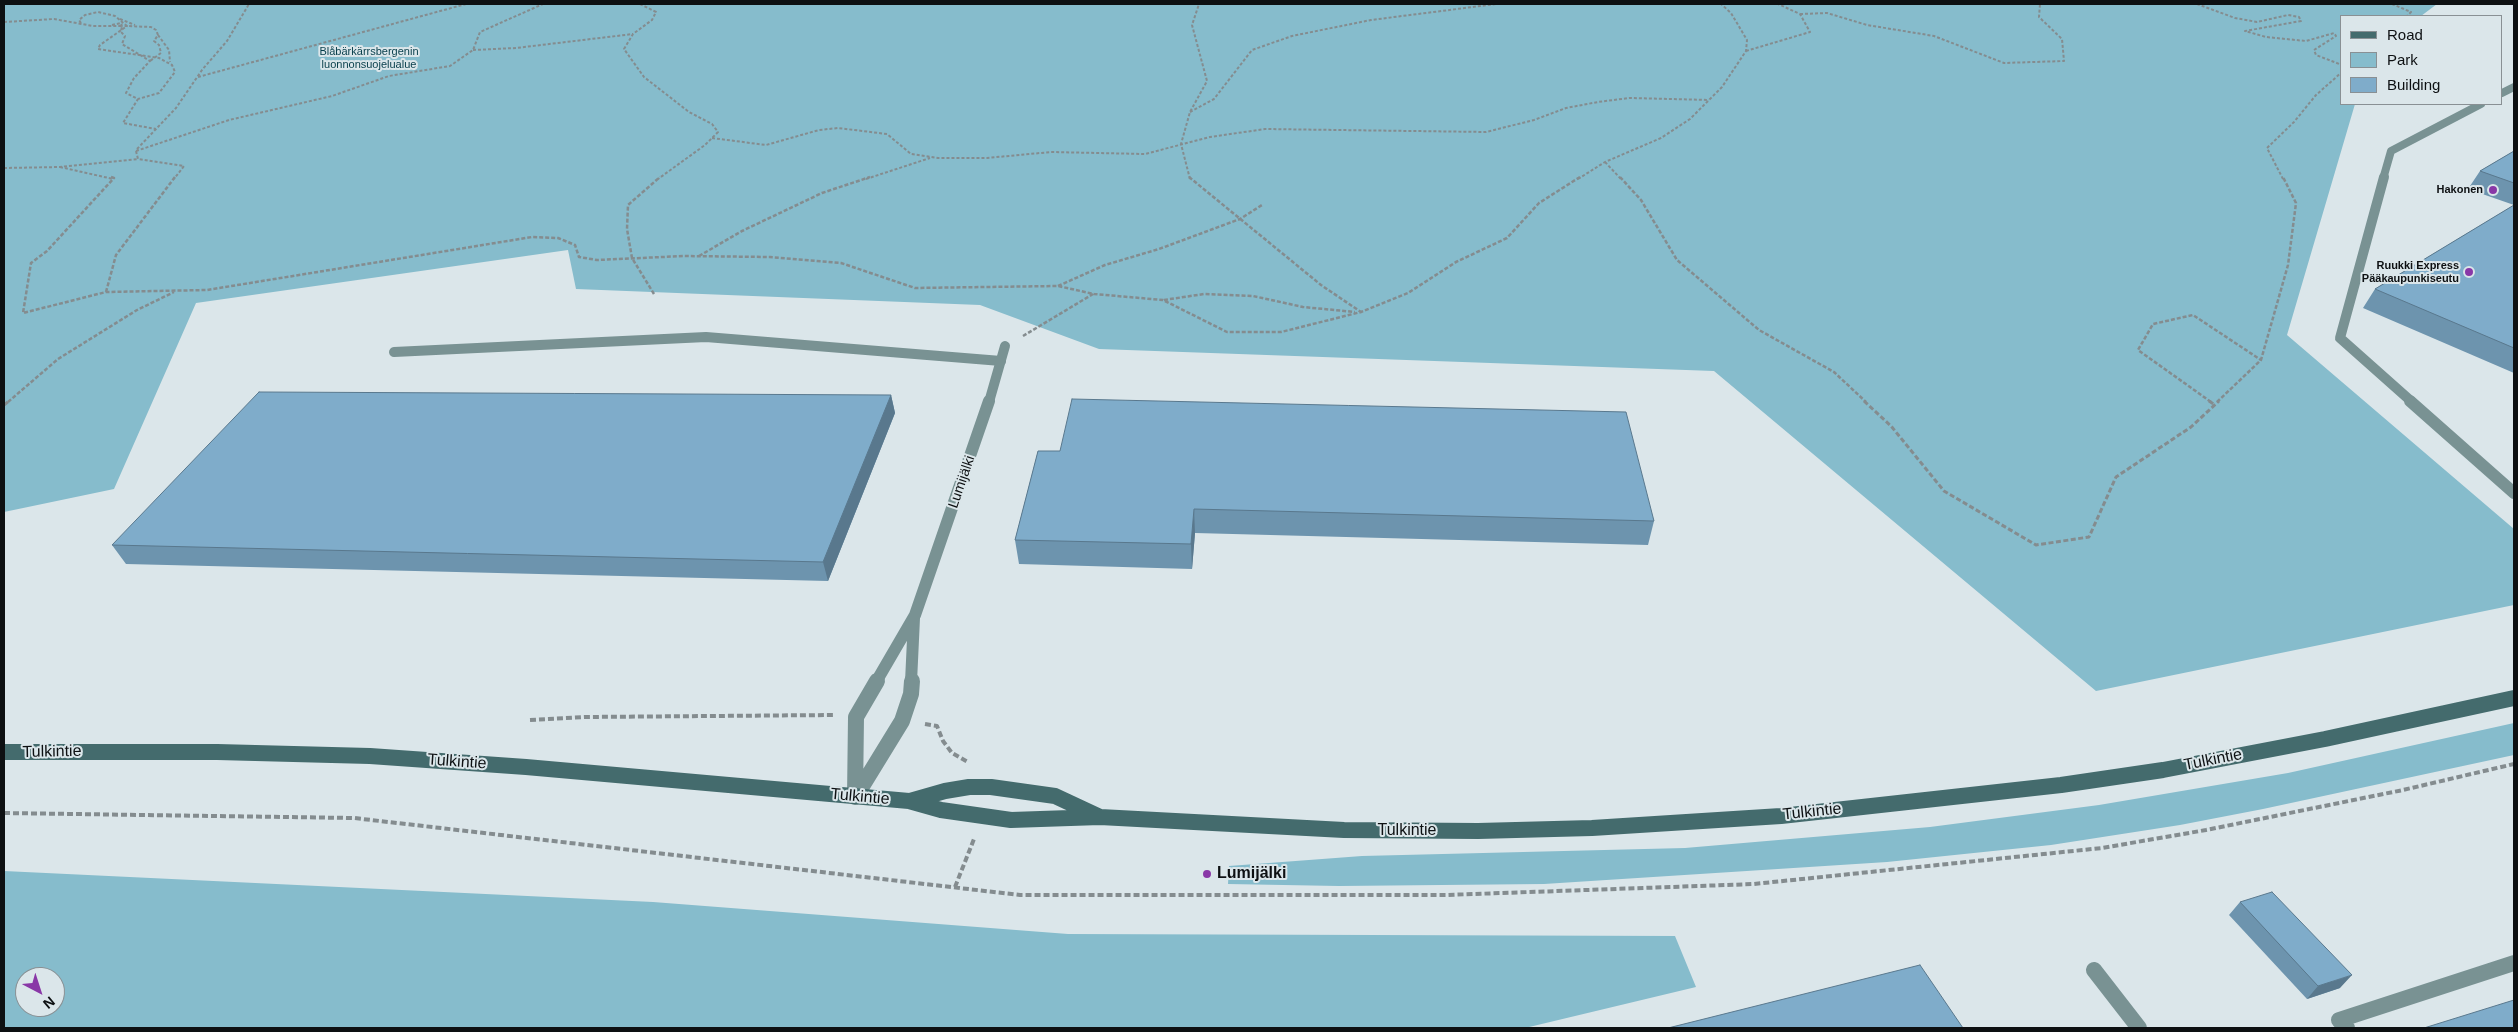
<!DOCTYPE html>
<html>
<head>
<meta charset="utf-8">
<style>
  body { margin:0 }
  #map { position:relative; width:2518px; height:1032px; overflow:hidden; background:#dbe6ea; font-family:Helvetica,sans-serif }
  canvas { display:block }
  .frame { position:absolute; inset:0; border:5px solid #0d1012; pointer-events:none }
  .legend { position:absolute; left:2340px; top:15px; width:162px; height:90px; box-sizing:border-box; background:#dbe6ea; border:1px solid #899094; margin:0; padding:6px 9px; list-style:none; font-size:15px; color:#0d1012 }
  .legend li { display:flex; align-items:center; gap:10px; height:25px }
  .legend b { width:25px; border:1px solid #899094 }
  .north { position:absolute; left:15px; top:967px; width:50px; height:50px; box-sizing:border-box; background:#dbe6ea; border:1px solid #899094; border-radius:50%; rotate:140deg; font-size:14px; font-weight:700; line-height:20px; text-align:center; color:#0d1012 }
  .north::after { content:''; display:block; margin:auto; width:18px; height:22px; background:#8938a7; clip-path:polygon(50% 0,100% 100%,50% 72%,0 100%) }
</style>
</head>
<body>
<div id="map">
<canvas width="2518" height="1032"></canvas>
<div class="frame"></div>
<ul class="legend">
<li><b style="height:6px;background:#446b6d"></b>Road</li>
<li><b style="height:14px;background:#86bccc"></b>Park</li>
<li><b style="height:14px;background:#7facca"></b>Building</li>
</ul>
<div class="north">N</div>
</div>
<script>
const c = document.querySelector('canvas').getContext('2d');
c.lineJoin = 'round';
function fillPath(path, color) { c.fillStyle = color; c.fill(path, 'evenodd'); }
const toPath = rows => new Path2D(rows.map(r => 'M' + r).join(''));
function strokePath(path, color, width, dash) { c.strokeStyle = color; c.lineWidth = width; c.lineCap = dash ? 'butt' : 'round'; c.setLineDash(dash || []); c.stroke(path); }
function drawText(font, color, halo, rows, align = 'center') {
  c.font = font + ' Helvetica,sans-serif'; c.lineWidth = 4; c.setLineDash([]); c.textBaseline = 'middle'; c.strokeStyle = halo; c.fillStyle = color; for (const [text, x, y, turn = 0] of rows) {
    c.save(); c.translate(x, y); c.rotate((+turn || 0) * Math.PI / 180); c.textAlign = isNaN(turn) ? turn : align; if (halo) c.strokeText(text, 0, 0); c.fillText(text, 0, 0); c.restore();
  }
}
fillPath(toPath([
  [4,4,2437,4,2421,16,2342,16,2342,104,2355,104,2287,335,2514,529,2514,605,2096,691,1714,371,1099,349,980,305,576,289,568,250,196,303,114,489,4,512],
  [2514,723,2514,755,2263,809,2180,825,2051,845,1887,862,1544,884,1339,886,1228,884,1229,866,1362,856,1685,848,1930,827,2099,805,2288,773],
  [4,871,653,902,1068,934,1675,936,1696,987,1525,1028,4,1028],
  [25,977,55,977,55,1007,25,1007]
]), '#86bccc');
strokePath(toPath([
  [640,4,656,12,652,20,633,34,624,49,644,77,689,112,712,124,718,132,705,145,658,179],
  [2197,4,2235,18,2257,22,2288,15,2299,17,2301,21,2245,31,2266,37,2306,41,2334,33,2336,36,2314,50,2316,55,2342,65],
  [2392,4,2411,12,2407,16],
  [1800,14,1827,13,1867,25,1934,36,2004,63,2064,61,2062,39,2039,17,2040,4],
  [120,19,135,25],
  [4,22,54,19,93,26,122,26,121,32,125,36,122,44,150,61,134,78,126,93,138,99,123,123,156,129],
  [81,23,79,20,85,15,98,12,115,16,127,26,151,27,156,30,158,35,154,41,159,45,161,53,150,61],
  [112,25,121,23,122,26,127,26,100,45,98,49,159,58,172,65,175,72,159,93,138,99],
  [158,35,169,50,170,62],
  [473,50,516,48,633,34],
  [1746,51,1810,32,1800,14,1778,4],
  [198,77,466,4],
  [1190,112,1214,99,1252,50,1292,36,1371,20,1496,4],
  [712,138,766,145,819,130,838,128,887,134,911,154,938,158,987,158,1051,152,1145,154,1210,137,1265,129,1486,132,1534,120,1566,108,1598,102,1629,98,1709,100],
  [137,149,176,108,202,70,227,41,249,4],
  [136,151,229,120,332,96,389,76,450,66,473,50,480,32,543,4],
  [136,151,138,159,184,166,174,179],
  [1605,162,1621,179],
  [60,167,113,179],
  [4,168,60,167,138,159],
  [866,179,930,158],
  [1190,179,1181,144,1190,112,1207,81,1192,25,1199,4],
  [1578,179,1605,162,1661,138,1690,119,1722,87,1746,51,1747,40,1731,13,1721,4],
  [2283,179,2267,148,2294,122,2316,95,2342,72]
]), '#848c8f', 2, [3, 2]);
strokePath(toPath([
  [111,177,114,178,47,251,31,263,23,313,106,292,207,290,532,237,558,238,575,245,579,257,597,260,684,256,770,257,841,263,915,288,1058,286,1094,294,1163,300,1227,332,1281,332,1361,312,1408,293,1456,262,1507,238,1539,203,1580,177],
  [1189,177,1321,285,1361,312],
  [1620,177,1641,200,1677,260,1759,330,1834,372,1866,402],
  [699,256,742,231,822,193,870,177],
  [1058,286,1105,265,1159,249,1240,219,1262,205],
  [106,292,116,255,175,177],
  [654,294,632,258,627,229,628,205,660,177],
  [1164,300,1204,294,1253,296,1303,307,1355,312],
  [1023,336,1093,294],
  [8,402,58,359,137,310,174,292],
  [2211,402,2138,350,2153,324,2193,315,2261,360],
  [2217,402,2261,360,2288,265,2296,203,2283,177]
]), '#848c8f', 2.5, [4, 2]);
strokePath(toPath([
  [1864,401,1891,426,1944,491,2036,545,2089,537,2116,477,2191,427,2219,401],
  [2209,401,2215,405],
  [4,405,9,401]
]), '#848c8f', 3, [5, 2.5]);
strokePath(toPath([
  [530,720,586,717,834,715],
  [925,724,937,726,943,741,952,753,968,762],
  [4,813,354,818,1020,895,1446,895,1754,884,2102,848,2206,830,2403,790,2514,764],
  [955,887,974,839]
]), '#848c8f', 4, [6, 3]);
strokePath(toPath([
  [2502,93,2514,87],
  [2383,179,2391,151,2481,104]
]), '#799293', 8);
strokePath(toPath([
  [2384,177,2340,338,2412,402],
  [394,352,706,337,1001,361]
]), '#799293', 10);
strokePath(toPath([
  [2410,401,2514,493]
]), '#799293', 12);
strokePath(toPath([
  [2094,970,2139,1028],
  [2347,1028,2339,1020,2514,963]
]), '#799293', 16);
strokePath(toPath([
  [989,402,1005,346]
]), '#799293', 10);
strokePath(toPath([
  [876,682,915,615,989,401],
  [911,682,914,618]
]), '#799293', 12);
strokePath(toPath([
  [856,796,902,721,911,694,912,681],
  [855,797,856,717,877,681]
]), '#799293', 16);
strokePath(toPath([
  [4,752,217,752,370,756,526,767,909,801,941,810,1011,820,1100,817,1344,830,1478,831,1592,828,1781,816,2061,785,2163,770,2325,739,2514,698],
  [910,801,945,791,969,787,991,787,1055,796,1100,817]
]), '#446b6d', 16);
fillPath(toPath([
  [2514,151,2514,373,2363,308,2375,289,2514,205,2468,189,2480,171],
  [891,395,895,413,828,581,126,564,112,545],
  [1038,451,1654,521,1648,545,1195,533,1192,569,1019,564,1015,540],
  [2240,902,2340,988,2307,999,2229,915]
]), '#6d94ae');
fillPath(toPath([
  [891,395,895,413,828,581,823,562],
  [1194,509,1195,533,1192,569,1191,544],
  [2352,975,2340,988,2307,999,2318,986]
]), '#59788d');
const building = toPath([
  [2514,151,2514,183,2480,171,2514,151],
  [2514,205,2514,348,2375,289,2514,205],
  [259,392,891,395,823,562,112,545,259,392],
  [1072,399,1626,412,1654,521,1194,509,1191,544,1015,540,1038,451,1060,451,1072,399],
  [2272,892,2352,975,2318,986,2240,902,2272,892],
  [1920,965,1963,1028,1668,1028,1920,965],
  [2514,1000,2514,1028,2424,1028,2514,1000]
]);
fillPath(building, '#7facca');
strokePath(building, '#59788d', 1);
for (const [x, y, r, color] of [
  [2493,190,5,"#8938a7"],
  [2469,272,5,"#8938a7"],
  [1207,874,5,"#8938a7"]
]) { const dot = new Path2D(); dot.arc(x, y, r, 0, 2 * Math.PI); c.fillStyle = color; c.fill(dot); strokePath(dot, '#dbe6ea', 2); }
drawText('11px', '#063d4a', '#dbe6ea', [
  ["Blåbärkärrsbergenin",369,52],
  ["luonnonsuojelualue",369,65]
]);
drawText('bold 11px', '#0d1012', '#dbe6ea', [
  ["Hakonen",2483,190],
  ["Ruukki Express",2459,266],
  ["Pääkaupunkiseutu",2459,279]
], 'right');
drawText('14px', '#0d1012', '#dbe6ea', [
  ["Lumijälki",962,482,-71]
]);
drawText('16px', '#0d1012', '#dbe6ea', [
  ["Tulkintie",52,752,-1],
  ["Tulkintie",2213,760,-11],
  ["Tulkintie",457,762,4],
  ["Tulkintie",860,797,5],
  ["Tulkintie",1812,812,-6],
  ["Tulkintie",1407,831]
]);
drawText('bold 16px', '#0d1012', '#dbe6ea', [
  ["Lumijälki",1217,874]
], 'left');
</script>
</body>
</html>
